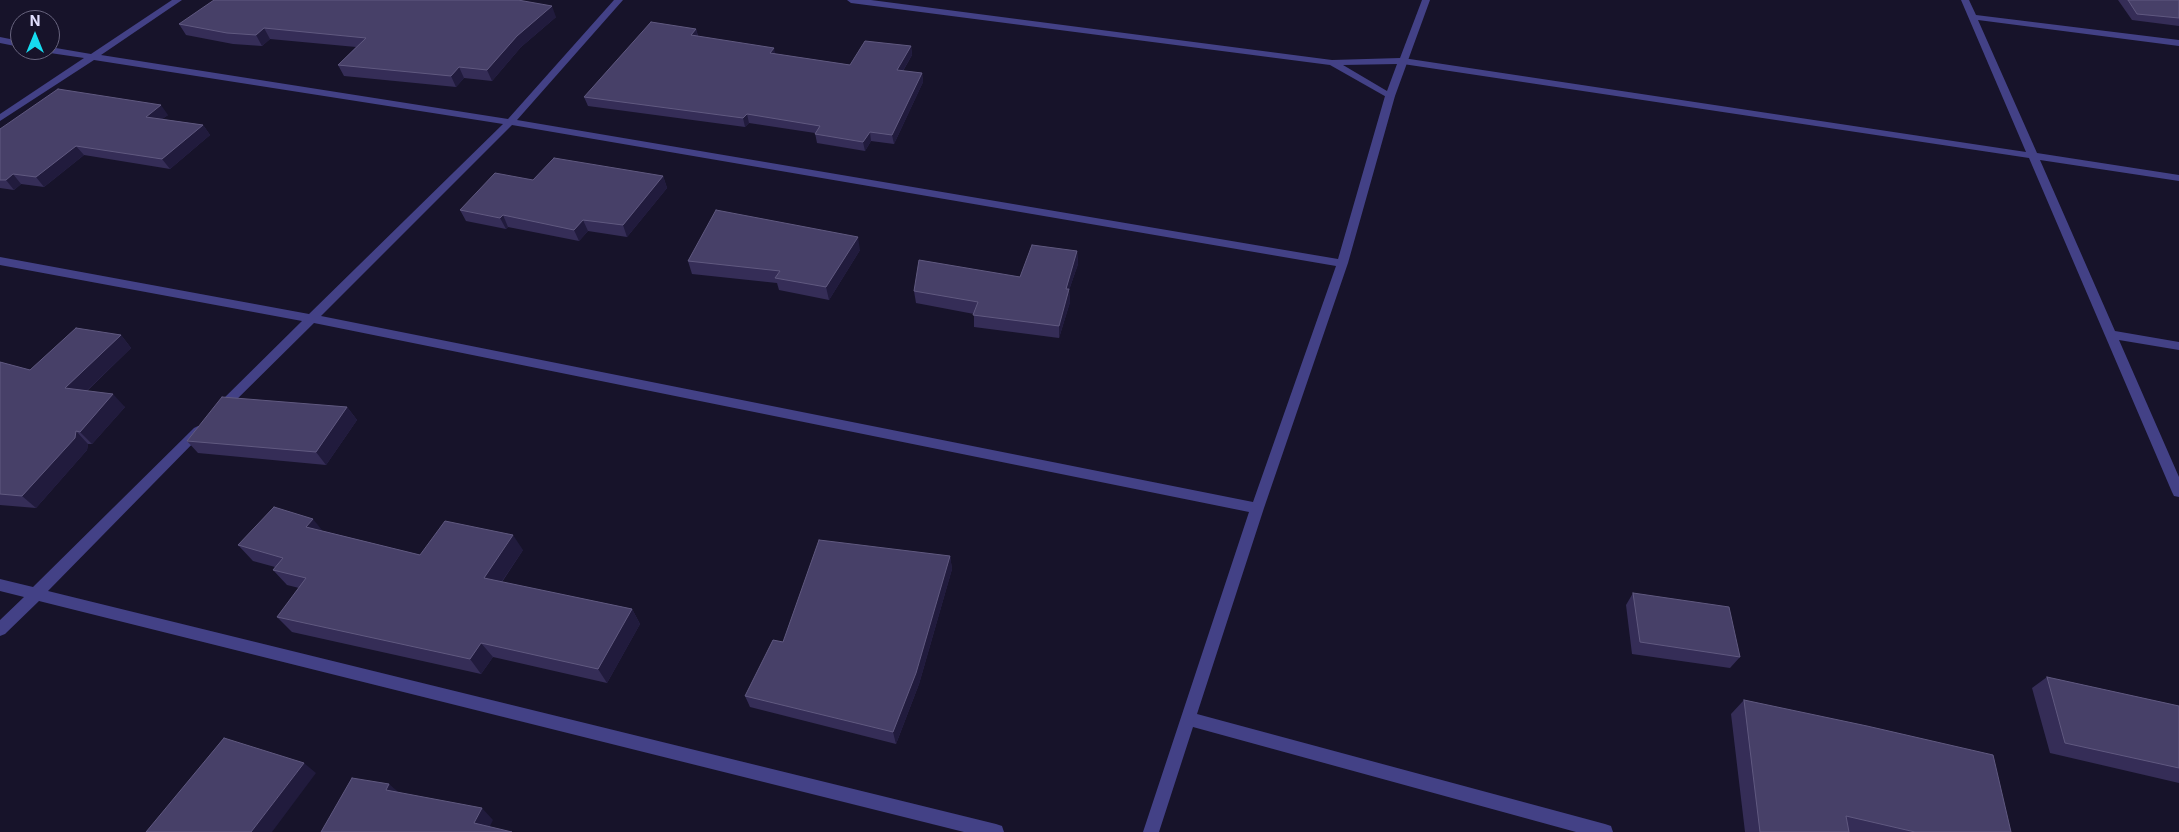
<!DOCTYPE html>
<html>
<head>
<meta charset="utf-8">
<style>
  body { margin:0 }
  #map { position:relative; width:2179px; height:832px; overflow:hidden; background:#17132a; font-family:Inter,sans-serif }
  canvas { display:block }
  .north { position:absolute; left:10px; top:10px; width:50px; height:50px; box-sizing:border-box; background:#17132a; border:1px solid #68647e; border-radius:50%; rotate:0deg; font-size:14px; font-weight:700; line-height:20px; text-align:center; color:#e1defd }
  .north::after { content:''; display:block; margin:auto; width:18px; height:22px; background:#16dcf0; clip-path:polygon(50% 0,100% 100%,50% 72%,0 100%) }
</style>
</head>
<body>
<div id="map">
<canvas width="2179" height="832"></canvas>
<div class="north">N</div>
</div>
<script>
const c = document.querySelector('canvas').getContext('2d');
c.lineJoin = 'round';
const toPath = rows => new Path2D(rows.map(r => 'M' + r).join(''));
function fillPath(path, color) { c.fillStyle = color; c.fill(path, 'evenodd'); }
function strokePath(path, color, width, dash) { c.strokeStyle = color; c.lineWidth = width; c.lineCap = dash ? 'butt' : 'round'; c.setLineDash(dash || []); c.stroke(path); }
fillPath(toPath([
  [172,0,182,0,101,55,508,119,614,0,623,0,517,120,1338,259,1385,96,1387,94,1393,94,1395,96,1348,263,1264,508,1197,714,1605,824,1611,826,1613,832,1576,832,1193,727,1159,832,1143,832,1249,512,314,323,224,412,216,412,214,409,216,406,302,321,0,265,0,257,309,314,503,124,94,60,0,121,0,114,84,58,50,53,45,50,50,50,50,47,91,54,172,0],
  [512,125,1336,266,1253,502,321,316,512,125],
  [1961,0,1969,0,1976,15,2179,40,2179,46,1978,20,2037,153,2179,175,2179,181,2040,160,2115,331,2179,342,2179,350,2119,340,2179,477,2179,497,2174,496,2172,492,2029,158,1403,64,1398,61,1403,58,2026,152,1961,0],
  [0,37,20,41,20,47,0,43,0,37],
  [198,426,202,428,204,431,202,434,48,591,996,824,1002,826,1004,832,964,832,39,601,5,634,0,636,0,620,24,597,0,591,0,579,33,587,194,428,198,426]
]), '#434186');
fillPath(toPath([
  [847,0,871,0,1332,60,1400,58,1422,0,1430,0,1395,96,1390,99,1330,65,851,3,847,0],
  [1397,64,1387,91,1343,65,1397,64]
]), '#434186');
fillPath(toPath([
  [2118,0,2179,0,2179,26,2132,20],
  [556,17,521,47,492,81,464,78,456,87,344,76,338,65,356,47,270,39,262,46,233,44,186,35,179,24],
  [696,29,698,36,776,54,850,65,911,46,912,55,903,71,922,73,923,82,894,144,871,141,865,151,817,143,815,133,749,123,745,127,588,106,584,97],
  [168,115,162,119,203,125,210,135,170,169,84,155,44,187,21,184,14,190,0,188,0,129],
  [663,176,667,188,627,237,588,231,579,241,508,227,506,229,466,221,460,210,533,180],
  [860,250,829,300,779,290,777,283,692,274,688,261],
  [1077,251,1078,264,1069,290,1070,302,1059,338,974,327,974,314,916,303,914,291,1020,277],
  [121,335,131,348,87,391,125,407,92,444,88,444,87,450,36,508,0,505,0,362,30,370],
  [347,407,357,420,326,465,198,453,187,441],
  [323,531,420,555,523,550,502,582,632,609,640,624,607,683,493,657,481,674,292,632,277,617,299,588,287,585,273,570,275,567,253,561,238,545],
  [950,556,952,569,919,684,896,744,750,707,745,696,783,642],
  [1633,593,1740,657,1730,668,1632,654,1626,605],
  [2047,677,2179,706,2179,783,2050,753,2032,688],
  [1744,700,2011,832,1745,832,1731,714]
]), '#352d57');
fillPath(toPath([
  [552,6,556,17,521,47,492,81,487,70,517,36],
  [264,28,270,39,262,46,256,35],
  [696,29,698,38,691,35],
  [911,46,912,55,898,79,897,70],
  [774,48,776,57,770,53],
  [459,67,464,78,456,87,451,76],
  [922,73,923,82,894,144,892,135],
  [161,105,168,115,153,126,146,117],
  [747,114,749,123,745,127,743,118],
  [203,125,210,135,170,169,162,159],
  [870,132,871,141,865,151,863,142],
  [76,146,84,155,44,187,36,177],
  [13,174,21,184,14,190,6,180],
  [663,176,667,188,627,237,623,225],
  [503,215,508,227,506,229,500,218],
  [583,220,588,231,579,241,574,230],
  [858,237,860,250,829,300,826,287],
  [1077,251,1078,264,1069,290,1070,302,1059,338,1059,326,1066,289],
  [121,335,131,348,77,400,65,388],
  [113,394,125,407,92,444,80,432],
  [347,407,357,420,326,465,316,452],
  [76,431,88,444,87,450,36,508,22,496],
  [313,519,326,535,306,527],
  [513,535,523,550,494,593,484,578],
  [950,556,952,569,919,684,896,744,893,732],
  [632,609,640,624,607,683,598,669],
  [481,643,493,657,481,674,470,659],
  [304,763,316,773,272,832,251,832],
  [389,784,403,796,386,790],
  [482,808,493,820,487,832,474,823]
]), '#211b3d');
const building = toPath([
  [214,0,518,0,552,6,517,36,487,70,459,67,451,76,338,65,366,38,264,28,256,35,227,33,179,24,214,0],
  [2128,0,2179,0,2179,18,2137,14,2128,0],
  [651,22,696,29,691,35,774,48,770,53,850,65,865,41,911,46,897,70,922,73,892,135,870,132,863,142,815,134,820,126,747,114,743,118,584,97,651,22],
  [58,89,161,105,146,117,203,125,162,159,76,146,36,177,13,174,6,180,0,180,0,129,58,89],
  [554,158,663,176,623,225,583,220,574,230,503,215,500,218,460,210,495,173,533,180,554,158],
  [716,210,858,237,826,287,775,278,780,271,688,261,716,210],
  [1032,245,1077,251,1066,289,1069,289,1059,326,973,315,978,302,914,291,919,260,1020,277,1032,245],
  [76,328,121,335,65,388,113,394,80,432,76,431,75,438,22,496,0,494,0,362,30,370,76,328],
  [222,397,347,407,316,452,187,441,222,397],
  [274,507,313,519,306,527,420,555,445,521,513,535,484,578,632,609,598,669,481,643,470,659,277,617,306,578,273,570,283,558,238,545,274,507],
  [819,540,950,556,916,673,893,732,745,696,773,640,783,642,819,540],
  [1633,593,1729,607,1740,657,1640,642,1633,593],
  [2047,677,2179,706,2179,768,2065,743,2047,677],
  [1744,700,1867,726,1993,755,2011,832,1915,832,1846,816,1849,832,1760,832,1744,700],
  [224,738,304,763,251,832,146,832,224,738],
  [352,778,389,784,386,790,482,808,474,823,512,832,321,832,352,778]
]);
fillPath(building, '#474068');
strokePath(building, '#605980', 1);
</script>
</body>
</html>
